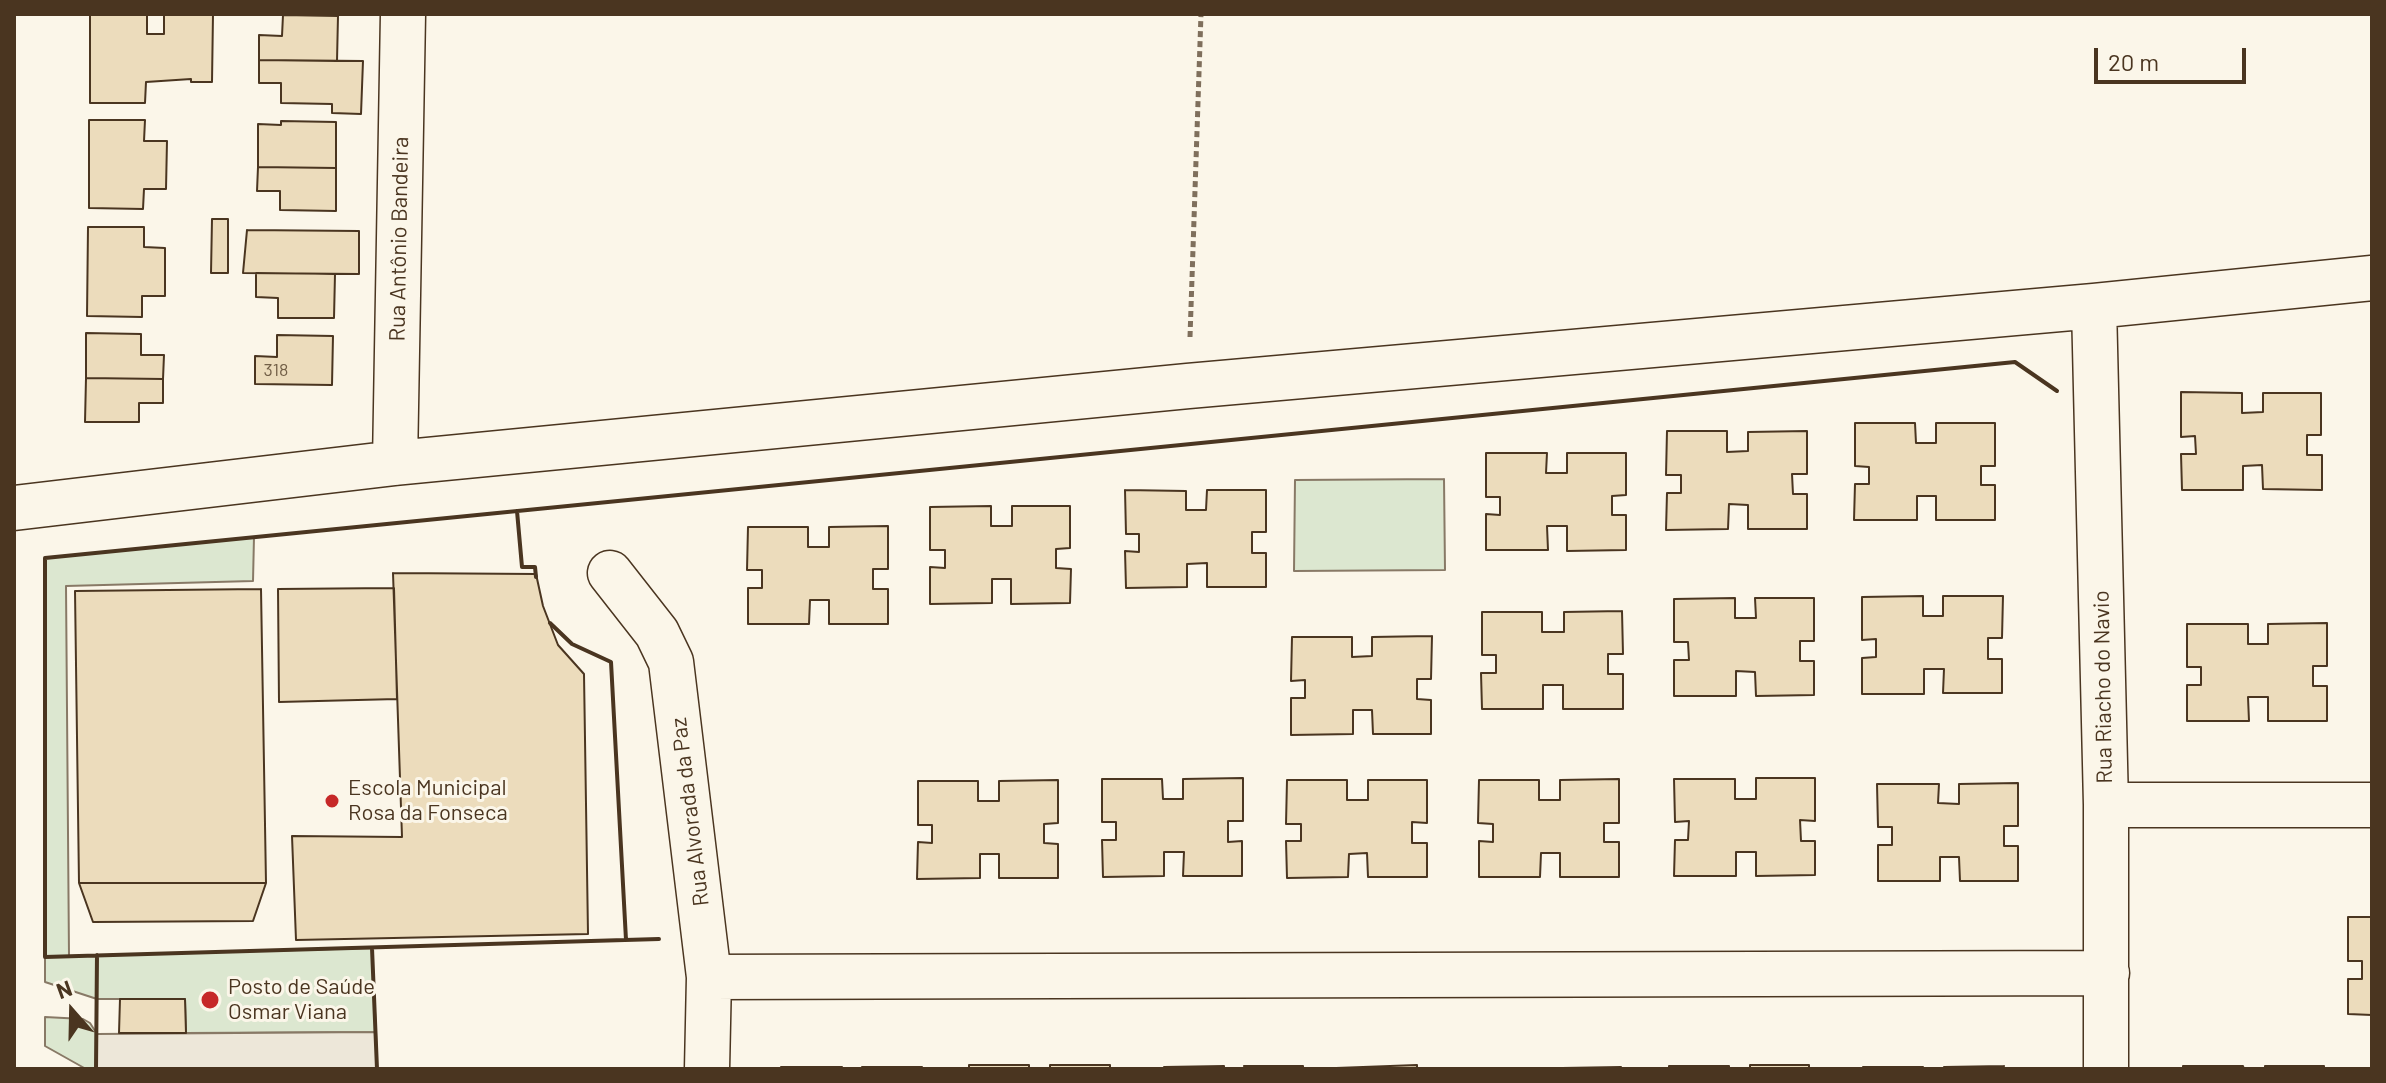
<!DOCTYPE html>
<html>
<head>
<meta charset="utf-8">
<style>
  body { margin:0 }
  #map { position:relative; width:2386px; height:1083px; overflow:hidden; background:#fbf6e9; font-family:Barlow,sans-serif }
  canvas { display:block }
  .frame { position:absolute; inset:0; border:16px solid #4a3520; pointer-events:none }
  .north { position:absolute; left:32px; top:971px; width:80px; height:80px; -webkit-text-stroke:6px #fbf6e9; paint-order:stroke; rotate:340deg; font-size:22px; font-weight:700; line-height:32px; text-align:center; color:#4a3520 }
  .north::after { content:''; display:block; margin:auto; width:28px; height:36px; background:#4a3520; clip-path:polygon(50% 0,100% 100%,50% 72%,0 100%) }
  .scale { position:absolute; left:2094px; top:48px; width:152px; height:36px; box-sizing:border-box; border:4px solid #4a3520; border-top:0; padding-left:10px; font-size:24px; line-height:28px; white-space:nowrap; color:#4a3520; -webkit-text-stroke:6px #fbf6e9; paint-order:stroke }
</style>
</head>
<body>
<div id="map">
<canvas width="2386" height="1083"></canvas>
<div class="frame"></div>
<div class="north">N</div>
<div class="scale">20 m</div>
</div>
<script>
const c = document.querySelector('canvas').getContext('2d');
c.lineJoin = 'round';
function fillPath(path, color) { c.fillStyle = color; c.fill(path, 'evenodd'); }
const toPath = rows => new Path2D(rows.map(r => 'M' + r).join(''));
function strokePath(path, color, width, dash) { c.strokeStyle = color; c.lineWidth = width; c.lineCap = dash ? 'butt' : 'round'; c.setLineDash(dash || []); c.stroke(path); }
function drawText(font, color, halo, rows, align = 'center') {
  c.font = font + ' Barlow,sans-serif'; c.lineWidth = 6; c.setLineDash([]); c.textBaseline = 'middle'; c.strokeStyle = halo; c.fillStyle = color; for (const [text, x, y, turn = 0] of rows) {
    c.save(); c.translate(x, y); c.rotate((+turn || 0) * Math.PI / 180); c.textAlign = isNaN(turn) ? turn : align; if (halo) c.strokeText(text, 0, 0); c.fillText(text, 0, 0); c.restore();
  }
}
const green = toPath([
  [1444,479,1445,570,1294,571,1295,480,1444,479],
  [254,537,253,581,66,586,69,956,372,948,376,1032,186,1033,185,999,97,999,45,982,45,558,254,537],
  [45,1017,83,1019,90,1023,97,1034,96,1069,86,1069,45,1046,45,1017]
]);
fillPath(green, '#dce7d0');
strokePath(green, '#887966', 2);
const parking = toPath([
  [376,1032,377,1069,96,1069,97,1034,376,1032]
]);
fillPath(parking, '#ede7d9');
strokePath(parking, '#887966', 2);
const building = toPath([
  [90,14,147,14,147,34,164,34,164,14,213,14,212,82,191,82,191,79,146,82,145,103,90,103,90,14],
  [283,15,338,16,337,61,259,60,259,35,282,36,283,15],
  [259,60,363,61,361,114,332,113,332,104,281,103,281,83,259,83,259,60],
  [89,120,145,120,144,141,167,141,166,189,144,189,143,209,89,208,89,120],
  [281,121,336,122,336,168,258,167,258,124,281,125,281,121],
  [258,167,336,168,336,211,280,210,280,191,257,191,258,167],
  [212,219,228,219,228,273,211,273,212,219],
  [88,227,144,227,144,247,165,248,165,296,142,296,142,317,87,316,88,227],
  [247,230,359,231,359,274,243,273,247,230],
  [256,273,335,274,334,318,278,318,278,298,256,297,256,273],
  [86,333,141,334,141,355,164,355,163,379,86,378,86,333],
  [277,335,333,336,332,385,255,384,255,356,277,357,277,335],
  [86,378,163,379,163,403,139,403,139,422,85,422,86,378],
  [2181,392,2242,393,2242,413,2263,412,2263,393,2321,393,2321,435,2307,435,2307,455,2322,455,2322,490,2263,489,2262,465,2243,466,2243,490,2182,490,2181,454,2196,454,2195,436,2181,437,2181,392],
  [1855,423,1915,423,1916,443,1936,443,1936,423,1995,423,1995,466,1981,466,1981,485,1995,485,1995,520,1936,520,1936,496,1917,496,1917,520,1854,520,1855,484,1869,484,1869,467,1855,466,1855,423],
  [1667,431,1727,431,1727,452,1748,451,1748,432,1807,431,1807,474,1792,474,1793,494,1807,494,1807,529,1748,529,1748,505,1729,504,1728,529,1666,530,1667,493,1681,493,1681,475,1666,475,1667,431],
  [1486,453,1547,453,1546,473,1567,473,1567,453,1626,453,1626,495,1612,496,1612,515,1626,515,1626,550,1567,551,1567,526,1547,526,1548,550,1486,550,1486,514,1500,515,1500,497,1486,497,1486,453],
  [1125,490,1186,491,1186,510,1206,510,1207,490,1266,490,1266,532,1252,532,1252,553,1266,553,1266,587,1207,587,1207,563,1187,564,1187,587,1126,588,1125,551,1139,552,1139,534,1126,534,1125,490],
  [991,506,991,526,1012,526,1012,506,1070,506,1070,548,1056,549,1056,568,1071,569,1070,603,1011,604,1011,579,992,579,992,603,930,604,930,567,945,568,945,550,930,550,930,507,991,506],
  [888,526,888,569,873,569,873,589,888,589,888,624,829,624,829,600,810,600,809,624,748,624,748,588,762,588,762,570,747,570,748,527,808,527,808,547,829,547,829,527,888,526],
  [393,573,536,574,543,606,558,645,584,674,588,934,296,940,292,836,402,837,393,573],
  [394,588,397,699,279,702,278,589,394,588],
  [261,589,266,883,79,883,75,591,261,589],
  [1923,596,1923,616,1943,616,1943,596,2003,596,2002,638,1988,638,1988,659,2002,659,2002,693,1943,693,1944,669,1924,669,1924,694,1862,694,1862,658,1876,657,1876,639,1862,640,1862,597,1923,596],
  [1735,598,1735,618,1756,618,1755,598,1814,598,1814,641,1800,641,1800,661,1814,661,1814,695,1756,696,1755,672,1736,671,1736,696,1674,696,1674,660,1689,660,1688,642,1674,642,1674,599,1735,598],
  [1622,611,1623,654,1608,654,1608,674,1623,674,1623,709,1563,709,1563,685,1543,685,1543,709,1482,709,1481,673,1496,673,1496,655,1482,655,1482,612,1542,612,1542,632,1564,632,1564,612,1622,611],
  [2327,623,2327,666,2313,666,2313,686,2327,686,2327,721,2268,721,2268,697,2248,697,2249,721,2187,721,2187,685,2201,685,2201,667,2187,667,2187,624,2248,624,2248,644,2268,644,2268,624,2327,623],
  [1432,636,1431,679,1417,679,1417,699,1431,700,1431,734,1373,734,1372,710,1353,710,1353,734,1291,735,1291,698,1305,698,1305,680,1291,681,1292,637,1352,637,1352,657,1372,656,1372,637,1432,636],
  [1243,778,1243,821,1228,821,1228,842,1242,841,1242,876,1183,876,1184,852,1164,852,1164,876,1103,877,1102,840,1116,840,1116,822,1102,822,1102,779,1162,779,1163,799,1183,799,1183,779,1243,778],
  [1756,778,1815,778,1815,821,1800,820,1801,841,1815,841,1815,875,1756,876,1756,852,1736,852,1736,876,1674,876,1675,840,1688,840,1689,821,1675,822,1674,779,1735,779,1735,799,1756,799,1756,778],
  [1619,779,1619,823,1604,823,1604,842,1619,842,1619,877,1560,877,1560,853,1541,853,1540,877,1479,877,1479,841,1493,842,1493,824,1478,823,1479,780,1539,780,1539,800,1560,800,1560,780,1619,779],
  [1058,780,1058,823,1044,824,1044,843,1058,844,1058,878,999,878,999,854,980,854,980,878,917,879,918,842,932,843,932,825,918,825,918,781,978,781,978,801,999,801,999,781,1058,780],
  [1287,780,1347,780,1347,800,1368,800,1368,780,1427,780,1427,823,1412,822,1412,843,1427,843,1427,877,1368,877,1367,853,1349,854,1348,877,1287,878,1286,841,1301,841,1301,824,1286,824,1287,780],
  [2018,783,2018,826,2004,826,2004,846,2018,846,2018,881,1960,881,1959,857,1940,857,1940,881,1878,881,1878,845,1892,845,1892,827,1878,827,1877,784,1939,784,1938,803,1959,804,1959,784,2018,783],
  [79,883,266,883,253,921,93,922,79,883],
  [2348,917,2372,917,2372,1015,2348,1014,2348,979,2362,979,2362,961,2348,961,2348,917],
  [120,999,185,999,186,1033,119,1033,120,999],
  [969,1065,1029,1065,1029,1069,969,1069,969,1065],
  [1050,1065,1110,1065,1110,1069,1050,1069,1050,1065],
  [1417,1065,1417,1069,1337,1069,1336,1068,1417,1065],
  [1750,1065,1809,1065,1809,1069,1750,1069,1750,1065],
  [1224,1066,1224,1069,1163,1069,1164,1067,1224,1066],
  [1244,1066,1303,1066,1303,1069,1245,1069,1244,1066],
  [1669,1066,1729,1066,1729,1069,1669,1069,1669,1066],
  [2004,1066,2003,1069,1944,1069,1944,1067,2004,1066],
  [2183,1066,2243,1066,2244,1069,2183,1069,2183,1066],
  [2265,1066,2324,1066,2324,1069,2265,1069,2265,1066],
  [781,1067,842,1067,842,1069,781,1069,781,1067],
  [862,1067,922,1067,922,1069,862,1069,862,1067],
  [1621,1067,1621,1069,1562,1069,1562,1068,1621,1067],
  [1863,1067,1923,1067,1923,1069,1863,1069,1863,1067],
  [1481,1068,1541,1068,1541,1069,1481,1069,1481,1068]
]);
fillPath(building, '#ecdcbc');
strokePath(building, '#4a3520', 2);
const street = toPath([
  [2094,306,2106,805,2106,1069],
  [395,463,403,14],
  [14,508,395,463,1188,386,2094,306,2372,278],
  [610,573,657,633,671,662,709,977,707,1069],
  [2106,805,2372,805],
  [709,977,2107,973]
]);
strokePath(street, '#4a3520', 47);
strokePath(toPath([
  [1190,337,1201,14]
]), '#7f6f5c', 5, [6, 4]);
strokePath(street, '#fbf6e9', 44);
strokePath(toPath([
  [517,511,522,567,535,567,536,577],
  [550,623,572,644,611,662,626,940],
  [659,939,45,957,45,558,2015,362,2057,391],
  [372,948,377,1069],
  [96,1069,97,955]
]), '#4a3520', 4);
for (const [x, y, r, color] of [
  [332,801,8,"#c62828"],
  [210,1000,10,"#c62828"]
]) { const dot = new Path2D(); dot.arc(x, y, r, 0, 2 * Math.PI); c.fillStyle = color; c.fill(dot); strokePath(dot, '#fbf6e9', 3); }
drawText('18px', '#725f47', null, [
  ["318",276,370]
]);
drawText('22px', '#4a3520', '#fbf6e9', [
  ["Rua Antônio Bandeira",399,239,-89],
  ["Rua Riacho do Navio",2103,687,-91],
  ["Rua Alvorada da Paz",690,812,-97]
]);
drawText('22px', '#4a3520', '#fbf6e9', [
  ["Escola Municipal",348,788],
  ["Rosa da Fonseca",348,813],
  ["Posto de Saúde",228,987],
  ["Osmar Viana",228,1012]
], 'left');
</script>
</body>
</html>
